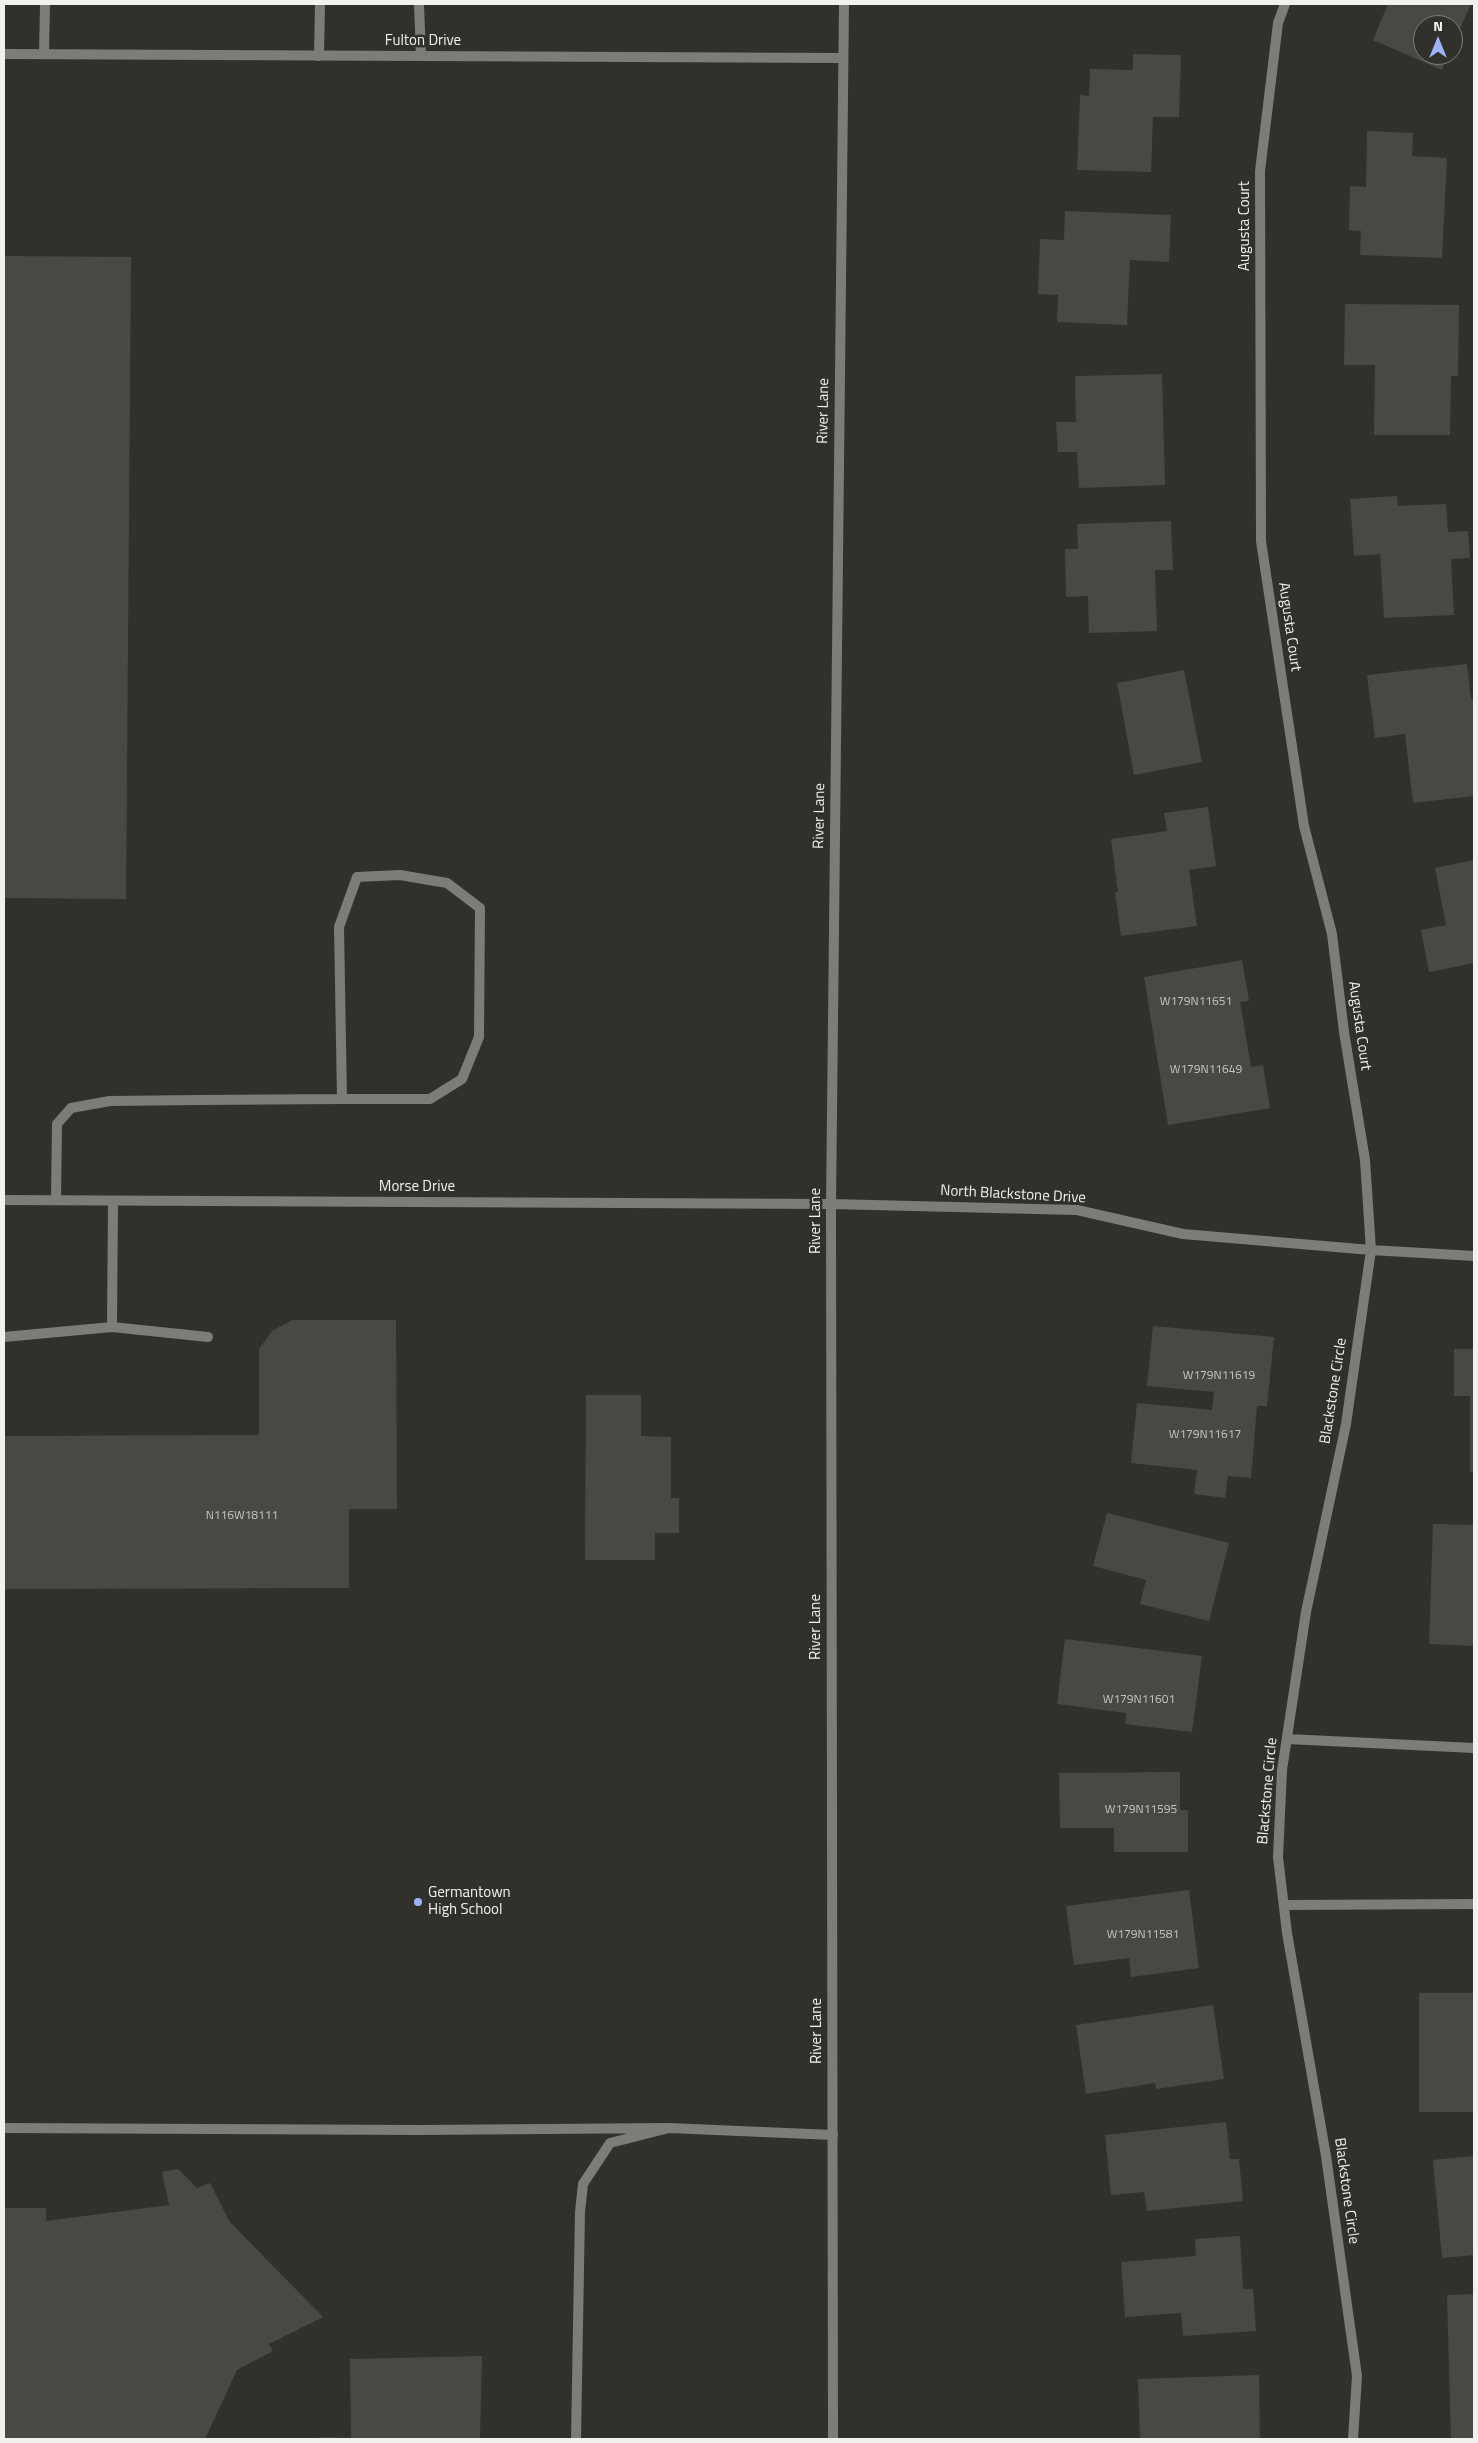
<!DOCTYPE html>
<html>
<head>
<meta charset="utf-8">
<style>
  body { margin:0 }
  #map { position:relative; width:1478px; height:2443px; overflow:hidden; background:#32302a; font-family:"Titillium Web",sans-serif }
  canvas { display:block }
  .frame { position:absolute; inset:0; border:5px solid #f2f1ed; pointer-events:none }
  .north { position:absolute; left:1413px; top:15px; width:50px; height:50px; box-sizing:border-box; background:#32302a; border:1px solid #7f7d78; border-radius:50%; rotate:0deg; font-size:14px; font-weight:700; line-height:20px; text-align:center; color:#f2f1ed }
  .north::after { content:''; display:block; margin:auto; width:18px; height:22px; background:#9cb4fd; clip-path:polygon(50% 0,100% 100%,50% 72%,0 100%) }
</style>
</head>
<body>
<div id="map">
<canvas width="1478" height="2443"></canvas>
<div class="frame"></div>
<div class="north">N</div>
</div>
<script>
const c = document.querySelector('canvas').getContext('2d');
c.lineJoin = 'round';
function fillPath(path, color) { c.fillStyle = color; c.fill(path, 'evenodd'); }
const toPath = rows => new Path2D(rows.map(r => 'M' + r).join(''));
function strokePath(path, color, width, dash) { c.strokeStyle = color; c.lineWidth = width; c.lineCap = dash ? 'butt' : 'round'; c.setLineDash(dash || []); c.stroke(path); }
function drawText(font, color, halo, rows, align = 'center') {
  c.font = font + ' "Titillium Web",sans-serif'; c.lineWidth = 5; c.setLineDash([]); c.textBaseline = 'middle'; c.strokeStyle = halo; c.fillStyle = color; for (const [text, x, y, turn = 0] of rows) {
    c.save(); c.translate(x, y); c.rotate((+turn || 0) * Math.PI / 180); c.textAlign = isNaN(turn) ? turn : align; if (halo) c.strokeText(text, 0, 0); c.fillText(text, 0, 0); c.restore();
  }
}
fillPath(toPath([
  [1388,4,1471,4,1453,44,1453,25,1423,25,1423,55,1448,55,1442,70,1373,40],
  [1133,54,1181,55,1179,117,1153,117,1151,172,1077,170,1080,95,1089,96,1090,69,1133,70],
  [1367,131,1413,133,1412,156,1447,158,1442,258,1360,255,1361,231,1349,230,1350,186,1366,187],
  [1065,211,1171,215,1169,262,1130,260,1127,325,1057,322,1058,295,1038,294,1040,239,1064,240],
  [4,256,131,257,126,899,4,898],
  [1345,304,1459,305,1458,376,1451,376,1450,435,1374,435,1375,365,1344,365],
  [1162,374,1165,485,1079,488,1077,452,1058,452,1056,422,1076,422,1075,376],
  [1397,496,1398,506,1446,504,1448,532,1468,531,1470,558,1451,559,1454,615,1384,618,1380,554,1354,556,1350,499],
  [1171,521,1173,570,1155,570,1157,631,1089,633,1088,596,1066,597,1065,549,1078,549,1077,524],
  [1467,664,1471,699,1474,698,1474,796,1413,803,1405,734,1375,738,1367,675],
  [1184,670,1202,762,1134,775,1117,683],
  [1208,807,1216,866,1189,870,1197,926,1121,936,1115,892,1118,892,1111,839,1167,831,1164,813],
  [1474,860,1474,963,1429,972,1421,930,1446,925,1435,868],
  [1242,960,1249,1001,1240,1002,1251,1067,1263,1065,1270,1108,1168,1125,1144,977],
  [292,1320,396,1320,397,1509,349,1509,349,1588,4,1589,4,1436,259,1435,259,1349,272,1331],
  [1153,1326,1274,1337,1267,1406,1257,1406,1251,1478,1228,1476,1225,1498,1194,1494,1197,1470,1131,1463,1137,1403,1212,1410,1214,1392,1147,1386],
  [1454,1349,1474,1349,1474,1472,1470,1472,1470,1396,1454,1396],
  [586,1395,641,1395,641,1436,671,1437,671,1498,679,1498,679,1533,655,1533,655,1560,585,1560],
  [1107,1513,1229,1543,1209,1621,1140,1604,1146,1580,1093,1566],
  [1433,1524,1474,1525,1474,1646,1429,1644],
  [1065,1639,1202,1656,1192,1732,1125,1724,1126,1713,1057,1704],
  [1180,1772,1180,1810,1188,1810,1188,1852,1114,1852,1114,1828,1060,1828,1059,1773],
  [1189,1890,1199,1968,1131,1977,1129,1958,1074,1965,1066,1906],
  [1419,1993,1474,1993,1474,2112,1419,2112],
  [1213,2005,1224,2079,1156,2089,1155,2083,1086,2094,1076,2025],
  [1226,2122,1230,2159,1239,2159,1243,2201,1147,2211,1144,2192,1111,2195,1105,2135],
  [1474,2156,1474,2255,1442,2258,1433,2160],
  [178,2169,197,2188,210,2183,229,2221,323,2317,269,2344,273,2351,237,2370,205,2439,4,2439,4,2208,46,2208,46,2221,169,2205,162,2172],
  [1240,2236,1243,2289,1253,2289,1256,2331,1183,2336,1181,2313,1125,2317,1121,2262,1196,2256,1195,2239],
  [1474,2294,1474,2439,1451,2439,1447,2295],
  [482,2356,480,2439,351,2439,350,2359],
  [1259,2375,1260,2439,1140,2439,1138,2379],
  [319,2437,350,2438,350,2439,319,2439]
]), '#4a4842');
strokePath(toPath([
  [419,4,421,56],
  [44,54,45,4],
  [319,56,320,4],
  [56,1200,57,1124,71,1108,110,1101,198,1100,342,1099,430,1099,462,1079,479,1037,480,908,447,883,400,875,357,877,339,927,342,1099],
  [112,1327,208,1337],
  [4,1337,112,1327,113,1201],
  [4,2128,420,2130,669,2128],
  [576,2439,580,2212,583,2184,610,2143,669,2128,833,2135]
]), '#7d7c79', 10);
strokePath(toPath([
  [1285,4,1278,23,1260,171,1261,541,1304,826,1332,934,1344,1032,1365,1160,1371,1250,1346,1424,1306,1612,1282,1770,1278,1857,1287,1933,1326,2156,1357,2376,1353,2439],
  [4,54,842,58],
  [4,1200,831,1204,1077,1210,1183,1234,1371,1250,1474,1256],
  [1287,1739,1474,1748],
  [1284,1905,1474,1904],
  [833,2439,831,1204,844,4]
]), '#7d7c79', 10);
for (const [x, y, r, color] of [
  [418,1902,5,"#9cb4fd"]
]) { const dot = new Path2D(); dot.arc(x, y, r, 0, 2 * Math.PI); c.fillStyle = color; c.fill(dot); strokePath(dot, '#32302a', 2); }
drawText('12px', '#c8c7c2', null, [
  ["W179N11651",1196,1002],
  ["W179N11649",1206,1070],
  ["W179N11619",1219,1376],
  ["W179N11617",1205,1435],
  ["N116W18111",242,1516],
  ["W179N11601",1139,1700],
  ["W179N11595",1141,1810],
  ["W179N11581",1143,1935]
]);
drawText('15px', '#f2f1ed', '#32302a', [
  ["Fulton Drive",423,41],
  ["Augusta Court",1245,226,-90],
  ["River Lane",824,411,-89],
  ["Augusta Court",1289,627,82],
  ["River Lane",820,816,-89],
  ["Augusta Court",1359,1026,82],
  ["Morse Drive",417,1187],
  ["North Blackstone Drive",1013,1195,3],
  ["River Lane",816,1221,-90],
  ["Blackstone Circle",1334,1391,-81],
  ["River Lane",816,1627,-90],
  ["Blackstone Circle",1268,1791,-85],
  ["River Lane",817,2031,-90],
  ["Blackstone Circle",1346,2191,82]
]);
drawText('15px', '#f2f1ed', '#32302a', [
  ["Germantown",428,1893],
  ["High School",428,1910]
], 'left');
</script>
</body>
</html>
